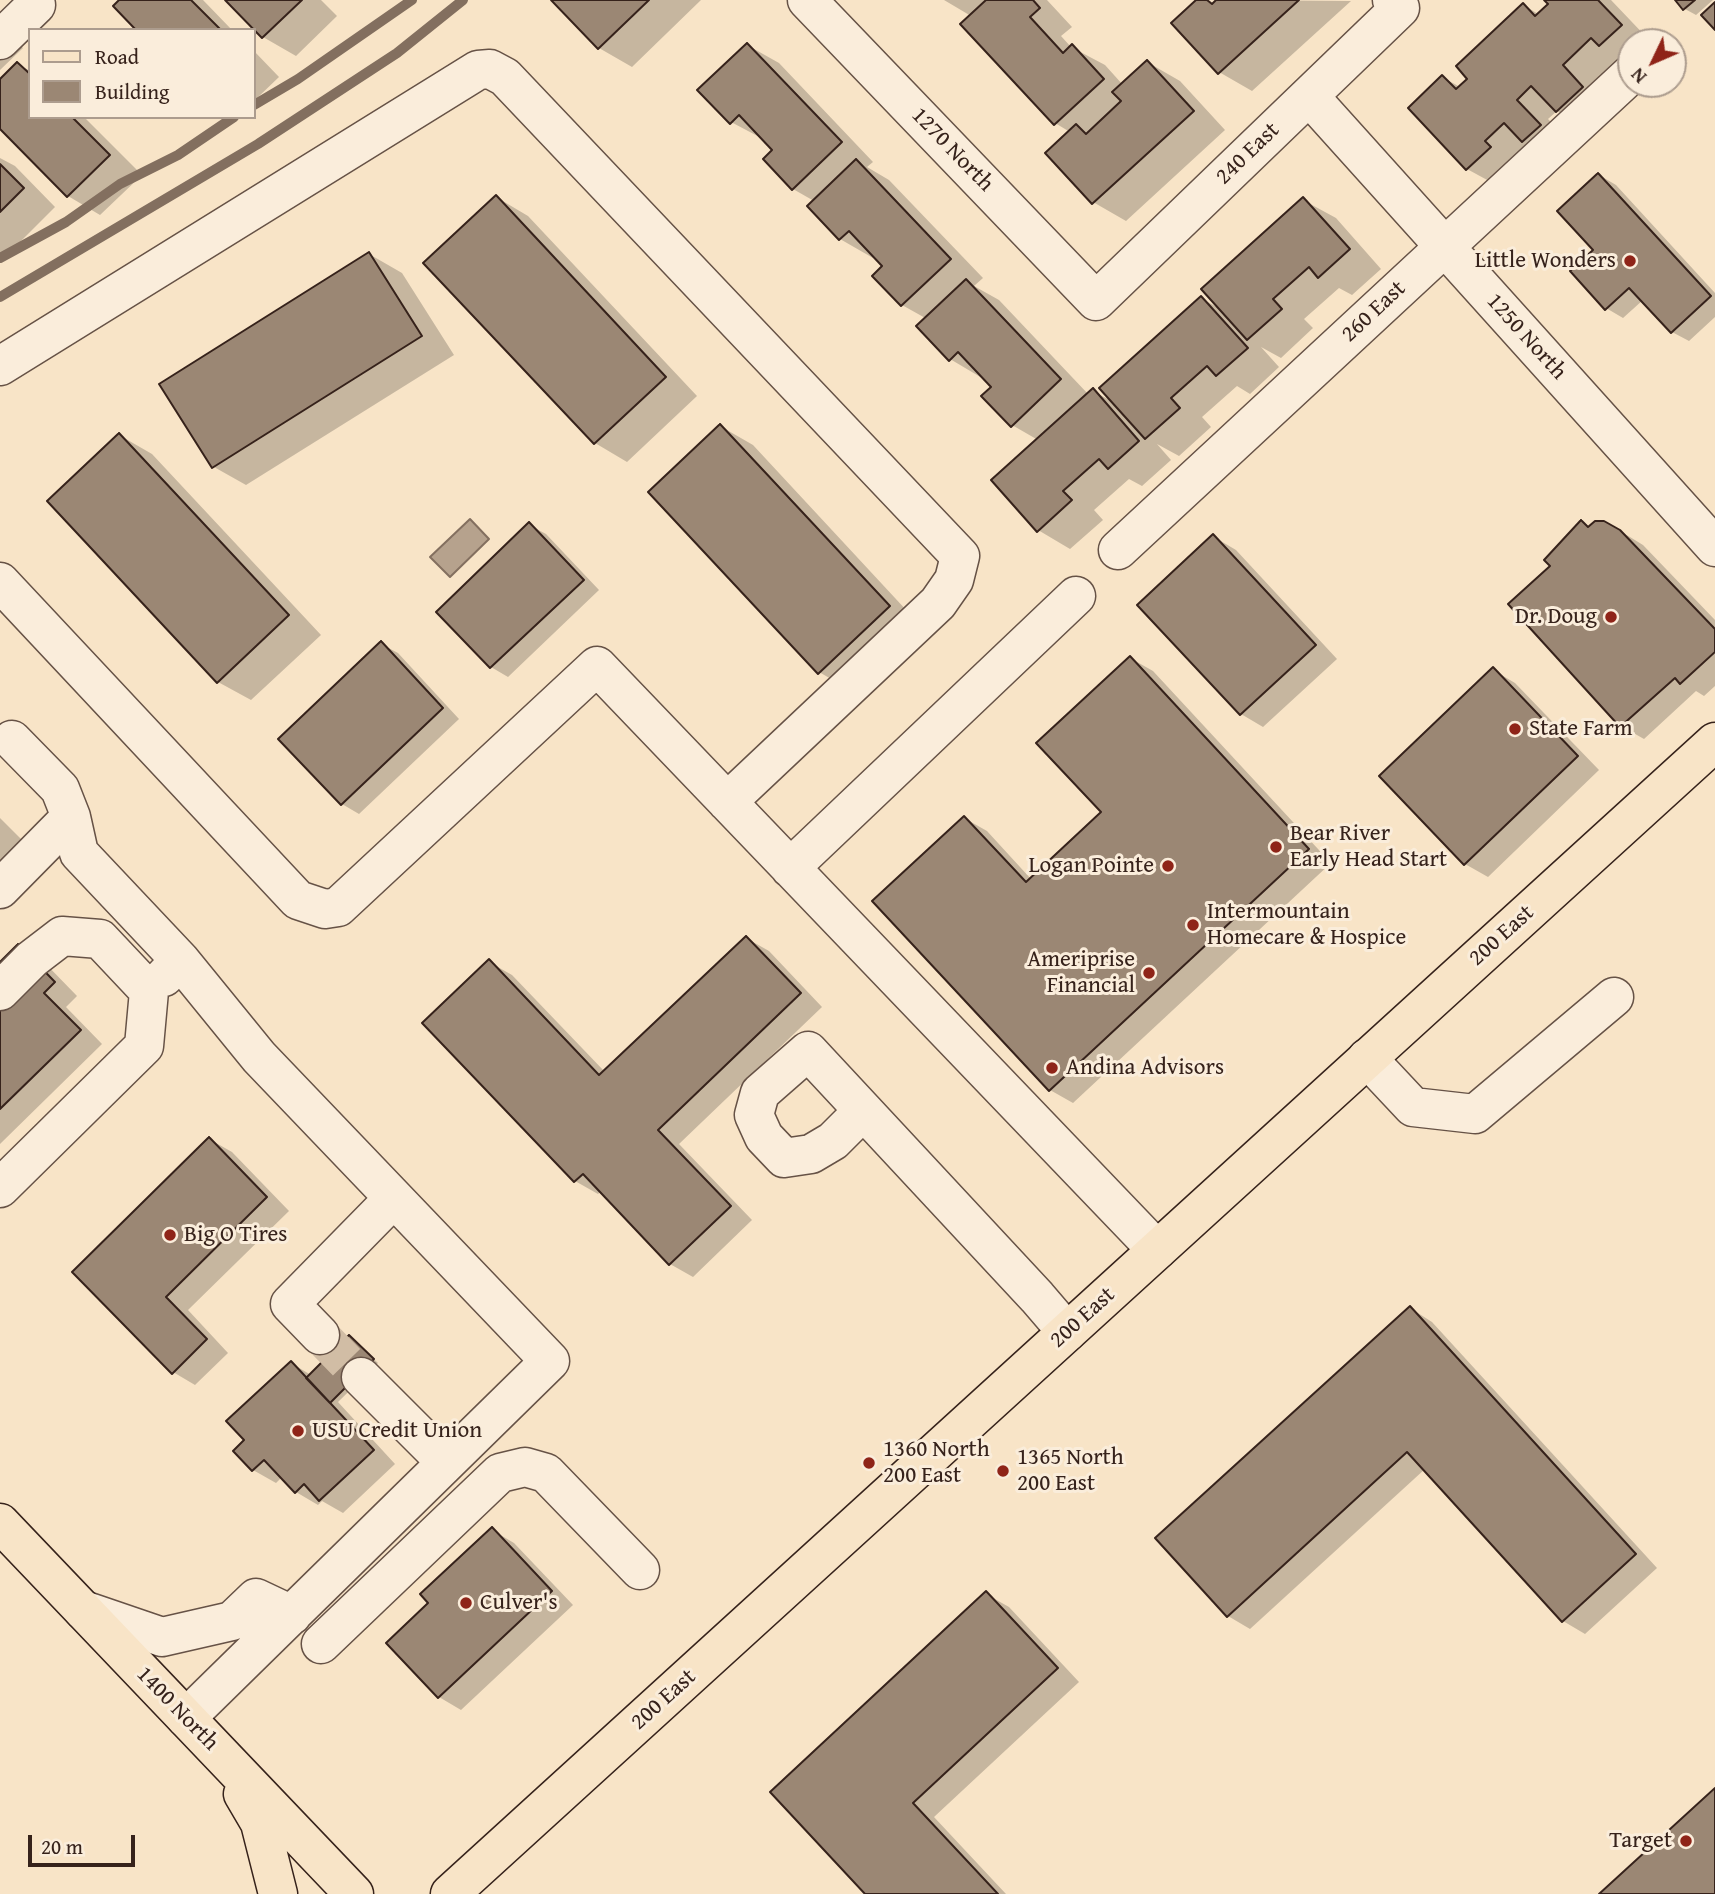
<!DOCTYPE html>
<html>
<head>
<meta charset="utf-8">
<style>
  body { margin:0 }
  #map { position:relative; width:1715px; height:1894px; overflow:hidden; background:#f8e4c7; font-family:"Gentium Book Plus",serif }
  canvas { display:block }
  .legend { position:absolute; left:28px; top:28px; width:228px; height:91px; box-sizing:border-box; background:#faeddb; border:2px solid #ac9c8e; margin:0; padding:9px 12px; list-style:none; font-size:21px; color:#36221b }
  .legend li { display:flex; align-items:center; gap:14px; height:35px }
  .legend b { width:35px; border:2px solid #ac9c8e }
  .north { position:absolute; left:1617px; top:28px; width:70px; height:70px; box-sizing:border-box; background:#faeddb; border:2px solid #ac9c8e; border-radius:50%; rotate:226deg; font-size:19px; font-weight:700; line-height:28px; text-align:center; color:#36221b }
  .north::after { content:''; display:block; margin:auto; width:24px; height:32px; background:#8f2418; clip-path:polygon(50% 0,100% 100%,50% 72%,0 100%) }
  .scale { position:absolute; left:28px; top:1835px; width:107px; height:32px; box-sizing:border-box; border:4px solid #36221b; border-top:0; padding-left:9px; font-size:21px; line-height:24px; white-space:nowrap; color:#36221b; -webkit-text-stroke:5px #faeddb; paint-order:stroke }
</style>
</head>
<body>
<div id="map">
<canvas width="1715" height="1894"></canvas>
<ul class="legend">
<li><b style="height:9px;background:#f8e4c7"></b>Road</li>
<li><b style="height:19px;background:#9b8774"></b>Building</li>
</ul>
<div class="north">N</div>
<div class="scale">20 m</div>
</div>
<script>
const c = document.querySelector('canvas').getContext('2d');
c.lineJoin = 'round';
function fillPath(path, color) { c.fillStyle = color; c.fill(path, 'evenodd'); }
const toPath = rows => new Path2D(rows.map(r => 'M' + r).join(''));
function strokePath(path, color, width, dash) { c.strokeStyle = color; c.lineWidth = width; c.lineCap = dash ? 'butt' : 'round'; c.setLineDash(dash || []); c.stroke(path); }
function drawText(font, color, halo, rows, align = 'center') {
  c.font = font + ' "Gentium Book Plus",serif'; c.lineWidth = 6; c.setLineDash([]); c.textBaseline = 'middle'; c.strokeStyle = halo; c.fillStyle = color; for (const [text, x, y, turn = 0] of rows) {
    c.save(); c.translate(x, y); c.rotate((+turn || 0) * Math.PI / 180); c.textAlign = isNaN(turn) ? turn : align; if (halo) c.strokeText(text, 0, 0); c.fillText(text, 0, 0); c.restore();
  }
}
const water = toPath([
  [470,519,489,539,450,577,430,557,470,519]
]);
fillPath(water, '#b6a28d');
strokePath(water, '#836f5f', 2);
fillPath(toPath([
  [122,0,203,0,232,30,139,30],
  [228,0,321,0,337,16,296,56,263,37],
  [553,0,701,0,632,67,599,48],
  [944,0,1047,0,1072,27,1061,36,1071,47,1105,65,1123,85,1147,62,1180,81,1225,130,1126,221,1093,202,1070,132,1055,123,971,16],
  [1196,0,1208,0,1215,4,1219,0,1351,1,1252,91,1219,72],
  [1546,0,1611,0,1651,42,1631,42,1631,63,1589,129,1557,111,1548,119,1572,144,1500,187,1467,169,1442,77,1460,87,1470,79,1523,5,1540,15,1550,4],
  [1677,0,1713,0,1696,15,1685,9],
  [0,26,23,48,0,70],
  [747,45,779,63,873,162,867,167,889,180,983,278,974,286,999,300,1089,395,1093,391,1113,402,1201,298,1220,309,1303,200,1336,218,1381,269,1352,295,1339,288,1304,319,1313,328,1281,358,1261,347,1279,367,1250,394,1237,386,1202,417,1211,427,1179,456,1157,444,1171,460,1142,486,1129,479,1094,510,1103,520,1070,549,1038,530,1038,440,1012,425,994,387,984,377,982,378,950,359,927,319,902,305,874,276,884,266,874,256,873,258,840,239,809,206,814,201,793,189,774,150,765,140,731,122],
  [254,51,279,77,254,101],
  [18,64,30,71,30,117,84,117,142,175,100,215,68,196,0,127,0,82],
  [0,158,15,166,55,207,0,262],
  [1599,175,1616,185,1715,293,1715,317,1689,341,1672,332,1643,300,1623,318,1606,308,1596,250],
  [496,197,528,216,697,396,627,462,595,443],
  [369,254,402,273,454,355,246,485,214,467],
  [720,426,753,445,921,626,852,691,819,672],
  [119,435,152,454,321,635,251,700,218,682],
  [1582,522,1590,527,1612,526,1643,545,1715,620,1715,686,1704,696,1696,691,1644,739,1621,726,1552,566],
  [529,525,546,534,599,590,508,677,491,667,438,612],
  [1214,537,1236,550,1337,659,1263,727,1241,714],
  [381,644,398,653,459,719,359,814,342,804],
  [1130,658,1153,671,1331,863,1073,1103,1050,1090,875,901,964,818,987,831,1031,879,1103,812],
  [1493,670,1515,683,1599,770,1488,877,1465,864,1382,776],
  [0,818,26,844,0,870],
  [746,938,769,951,822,1007,679,1144,752,1220,693,1277,670,1264,601,1191,598,1194,575,1181,489,962,512,975,605,1072],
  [41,959,77,996,66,1007,102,1044,0,1144,0,964],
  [209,1139,232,1152,289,1211,188,1310,228,1353,195,1385,173,1372,74,1272],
  [1410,1308,1432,1322,1657,1568,1585,1634,1563,1621,1425,1469,1250,1629,1228,1616],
  [350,1337,378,1363,338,1402,395,1464,343,1513,322,1501,318,1505,296,1492,282,1477,276,1483,253,1470,246,1441,291,1363,311,1375],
  [492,1530,514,1543,573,1605,461,1710,439,1697,431,1603],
  [986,1594,1009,1607,1079,1682,934,1817,1006,1894,867,1894]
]), '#0003');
strokePath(toPath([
  [254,105,298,79,412,0],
  [0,258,66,222,120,184,178,155,234,117],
  [0,297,258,144,397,53,463,0]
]), '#836f5f', 10);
const building = toPath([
  [119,0,191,0,221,30,136,30,113,6,119,0],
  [225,0,302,0,262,38,225,0],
  [551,0,649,0,598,49,551,0],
  [986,0,1033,0,1040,8,1030,17,1063,53,1072,44,1104,79,1054,125,960,24,986,0],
  [1196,0,1207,0,1212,4,1216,0,1299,0,1218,74,1171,23,1196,0],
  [1544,0,1598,0,1622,25,1599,46,1591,38,1563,65,1583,87,1556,112,1531,86,1517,100,1541,125,1522,142,1504,123,1485,141,1491,147,1466,170,1408,108,1442,75,1456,89,1467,79,1456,66,1523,3,1535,16,1548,4,1544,0],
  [1675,0,1695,0,1683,10,1675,0],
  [1715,2,1715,30,1701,15,1715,2],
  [747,43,842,142,792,190,763,159,772,150,739,115,730,124,697,90,747,43],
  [1147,60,1194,111,1092,204,1045,153,1076,124,1086,134,1121,101,1112,92,1147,60],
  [17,62,30,74,30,117,72,117,110,155,67,197,0,129,0,79,17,62],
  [856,159,951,259,901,306,872,276,882,266,849,231,839,240,807,206,856,159],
  [0,164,24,188,0,212,0,164],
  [1598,173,1711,296,1671,333,1629,288,1605,310,1570,271,1593,250,1557,211,1598,173],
  [496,195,666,377,594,444,423,263,496,195],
  [1303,197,1350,249,1318,278,1309,267,1273,299,1282,309,1247,340,1201,289,1303,197],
  [369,252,422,336,212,468,159,384,369,252],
  [966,279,1061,379,1011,427,981,396,991,387,958,352,949,361,916,326,966,279],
  [1201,296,1248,348,1216,376,1207,366,1171,398,1180,408,1145,439,1099,388,1201,296],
  [1093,388,1139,441,1108,469,1099,459,1063,491,1072,500,1037,532,991,480,1093,388],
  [720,424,890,606,818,674,648,492,720,424],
  [119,433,289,615,217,683,47,501,119,433],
  [1581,520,1588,527,1595,521,1604,521,1620,530,1715,629,1715,652,1680,684,1675,678,1620,727,1508,604,1550,566,1544,560,1581,520],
  [529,522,584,580,490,668,436,612,529,522],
  [1213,534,1316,645,1240,715,1137,605,1213,534],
  [381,641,443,708,341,805,278,739,381,641],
  [1130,656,1309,849,1049,1091,872,901,964,816,1026,882,1101,812,1036,743,1130,656],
  [1493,667,1578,756,1464,865,1379,776,1493,667],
  [746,936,801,993,658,1130,731,1206,669,1265,583,1174,574,1182,422,1023,489,959,599,1075,746,936],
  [18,944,55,982,44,993,81,1030,0,1109,0,962,18,944],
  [209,1137,267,1197,166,1297,207,1339,172,1374,72,1272,209,1137],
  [1410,1306,1636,1554,1562,1622,1407,1452,1227,1617,1155,1538,1410,1306],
  [349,1335,374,1359,330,1403,306,1378,349,1335],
  [291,1361,374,1450,319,1501,304,1484,295,1493,264,1460,252,1471,233,1451,244,1440,226,1421,291,1361],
  [492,1527,552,1591,438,1698,386,1643,428,1603,420,1594,492,1527],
  [986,1591,1058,1668,913,1803,998,1894,865,1894,770,1792,986,1591],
  [1715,1788,1715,1894,1599,1894,1715,1788]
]);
fillPath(building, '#9b8774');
strokePath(building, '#36221b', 2);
strokePath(toPath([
  [320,1335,361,1377]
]), '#d1bda5', 38, [38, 19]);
const minor = toPath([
  [807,0,1096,301,1400,8,1392,0],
  [0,40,36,5],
  [1309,96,1715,547],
  [0,366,478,70,490,69,505,77,960,556,954,580,938,603,727,802],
  [1118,550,1631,74],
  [0,582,298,900,325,909,338,907,597,666,1157,1250],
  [12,740,60,789,71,817,79,853,180,960,164,977],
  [790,868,1076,596],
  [0,889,71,817],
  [180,960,259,1057,550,1361,186,1718],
  [0,991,32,959,62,936,100,939,149,991,144,1046,0,1188],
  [1367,1058,1413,1107,1475,1114,1614,997],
  [863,1111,833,1141,811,1154,784,1158,764,1137,754,1115,760,1093,808,1051,1037,1297,1067,1332],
  [320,1335,290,1304,393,1199],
  [361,1377,446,1462],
  [83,1610,162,1637,232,1621,256,1598,292,1615],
  [321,1644,500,1473,525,1467,546,1473,640,1570]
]);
const major = toPath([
  [0,1523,354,1894],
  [243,1794,260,1823,278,1894],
  [450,1894,1715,742]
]);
strokePath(minor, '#665246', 41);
strokePath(major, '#36221b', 41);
strokePath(minor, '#faeddb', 38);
strokePath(major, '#f8e4c7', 38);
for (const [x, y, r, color] of [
  [1630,261,7,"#8f2418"],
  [1611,617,7,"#8f2418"],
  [1515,729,7,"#8f2418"],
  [1276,847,7,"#8f2418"],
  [1168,866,7,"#8f2418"],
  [1193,925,7,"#8f2418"],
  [1149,973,7,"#8f2418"],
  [1052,1068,7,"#8f2418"],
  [170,1235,7,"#8f2418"],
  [298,1431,7,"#8f2418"],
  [869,1463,7,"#8f2418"],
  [1003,1471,7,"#8f2418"],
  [466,1603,7,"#8f2418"],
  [1686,1841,7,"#8f2418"]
]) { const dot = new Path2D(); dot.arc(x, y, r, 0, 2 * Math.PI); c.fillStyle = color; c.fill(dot); strokePath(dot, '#faeddb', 2.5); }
drawText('23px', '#36221b', '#faeddb', [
  ["1270 North",952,150,46],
  ["240 East",1248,154,-44],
  ["260 East",1374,312,-43],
  ["1250 North",1526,337,48],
  ["200 East",1502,936,-42],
  ["200 East",1083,1318,-42],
  ["200 East",664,1700,-42],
  ["1400 North",177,1709,46]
]);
drawText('23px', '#36221b', '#faeddb', [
  ["Little Wonders",1616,261,"right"],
  ["Dr. Doug",1597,617,"right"],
  ["State Farm",1529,729],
  ["Bear River",1290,834],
  ["Early Head Start",1290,860],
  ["Logan Pointe",1154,866,"right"],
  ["Intermountain",1207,912],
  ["Homecare & Hospice",1207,938],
  ["Ameriprise",1135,960,"right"],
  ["Financial",1135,986,"right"],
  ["Andina Advisors",1066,1068],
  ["Big O Tires",184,1235],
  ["USU Credit Union",312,1431],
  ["1360 North",883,1450],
  ["200 East",883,1476],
  ["1365 North",1017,1458],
  ["200 East",1017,1484],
  ["Culver's",480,1603],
  ["Target",1672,1841,"right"]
], 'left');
</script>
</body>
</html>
